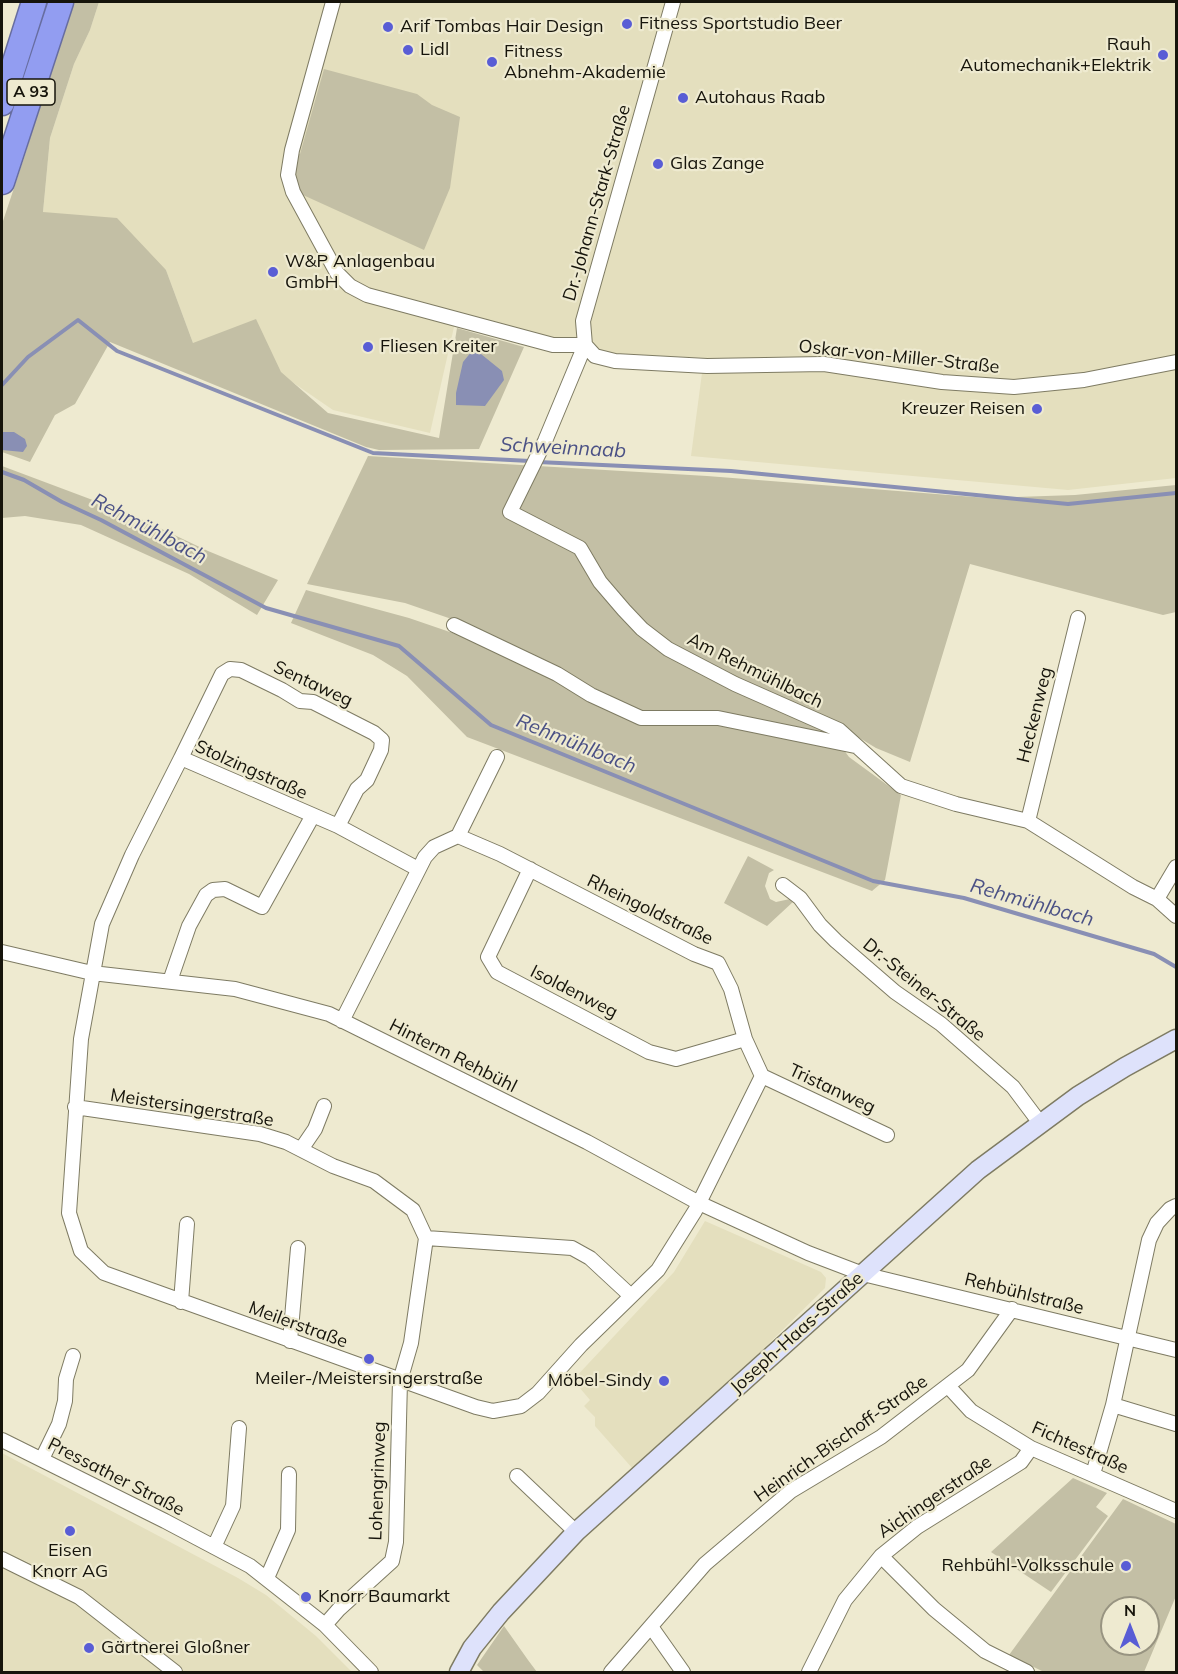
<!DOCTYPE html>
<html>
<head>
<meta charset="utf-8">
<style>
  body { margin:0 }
  #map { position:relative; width:1178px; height:1674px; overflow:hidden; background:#eeead0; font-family:Mulish,sans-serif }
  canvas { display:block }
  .frame { position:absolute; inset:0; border:3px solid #16140b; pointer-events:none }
  .north { position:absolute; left:1100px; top:1596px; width:60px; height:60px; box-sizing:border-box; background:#eeead0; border:2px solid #989481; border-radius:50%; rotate:0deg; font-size:16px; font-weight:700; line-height:24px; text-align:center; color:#16140b }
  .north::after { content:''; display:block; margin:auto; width:21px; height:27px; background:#595dd5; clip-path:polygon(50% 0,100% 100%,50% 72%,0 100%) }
</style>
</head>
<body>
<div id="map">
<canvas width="1178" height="1674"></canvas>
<div class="frame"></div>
<div class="north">N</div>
</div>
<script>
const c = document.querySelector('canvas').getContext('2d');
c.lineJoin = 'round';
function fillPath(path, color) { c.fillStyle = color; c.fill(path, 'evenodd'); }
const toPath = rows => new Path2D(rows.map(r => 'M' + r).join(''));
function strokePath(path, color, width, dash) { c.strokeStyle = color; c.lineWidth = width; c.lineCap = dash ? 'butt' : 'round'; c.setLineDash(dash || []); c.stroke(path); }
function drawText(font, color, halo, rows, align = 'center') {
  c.font = font + ' Mulish,sans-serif'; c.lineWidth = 4.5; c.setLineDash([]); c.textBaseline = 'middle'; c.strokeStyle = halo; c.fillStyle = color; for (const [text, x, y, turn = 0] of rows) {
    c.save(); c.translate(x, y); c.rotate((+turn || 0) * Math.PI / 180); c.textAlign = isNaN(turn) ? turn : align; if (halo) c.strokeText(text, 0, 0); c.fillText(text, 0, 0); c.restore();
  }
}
fillPath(toPath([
  [99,2,1176,2,1176,478,1068,490,691,456,704,358,608,353,456,318,430,433,333,410,279,373,193,343,166,270,43,212,50,138,74,64,90,30],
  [705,1221,821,1272,826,1278,825,1288,733,1379,633,1469,595,1426,595,1417,584,1406,590,1400,573,1380,674,1272],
  [2,1453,238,1578,266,1595,316,1636,352,1672,2,1672]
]), '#e4dfbe');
fillPath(toPath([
  [69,2,99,2,90,30,74,64,50,138,43,212,117,218,166,270,193,343,256,319,281,372,328,413,439,438,457,328,524,347,479,449,379,450,366,447,110,342,75,404,55,415,30,462,2,452,2,224,26,152],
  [324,69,417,94,432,105,460,117,450,188,424,250,303,195,299,190,295,181,295,153,300,154],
  [368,456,707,476,987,498,1075,495,1176,485,1176,612,1163,615,970,564,910,762,876,748,848,731,830,731,849,757,901,795,885,880,872,891,467,737,407,676,373,655,291,623,306,590,409,618,479,642,638,710,469,625,405,603,307,584],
  [2,466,130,514,208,551,278,580,257,615,189,574,81,525,25,516,2,518],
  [748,856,774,870,769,873,765,886,770,899,776,902,790,899,794,901,767,926,724,903],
  [1073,1478,1107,1493,1096,1507,1108,1516,1051,1592,991,1552],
  [1123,1499,1176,1524,1176,1596,1144,1672,1044,1672,1009,1655],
  [1112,1608,1148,1608,1148,1644,1112,1644],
  [504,1626,528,1660,537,1672,484,1672,477,1665]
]), '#c3bfa5');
fillPath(toPath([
  [476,350,502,371,504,380,485,406,456,405,456,393,463,362,472,351],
  [2,432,14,432,25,439,27,446,23,452,2,450]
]), '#898fb4');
strokePath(toPath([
  [2,385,28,357,78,320,117,351,373,453,530,461],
  [538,462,731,471,1068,504,1176,493],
  [2,472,24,480,62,502,101,520,266,608,399,646,491,725,873,881,964,898,1154,954,1176,967]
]), '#898fb4', 4);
const street = toPath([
  [333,2,292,150,288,175,293,192,337,273,350,286,367,295,553,345,585,345],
  [673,2,583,321,585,345,595,356,615,361,707,366,824,364,942,382,1014,387,1084,380,1176,362],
  [585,345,545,441,510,512,580,548,600,582,624,610,642,629,668,649,735,684,839,730,901,786,956,804,1028,821,1133,887,1157,899,1176,916],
  [454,625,557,674,591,695,641,718,718,718,855,746],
  [181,758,222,674,230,669,241,670,282,690,300,701,313,702,374,733,382,740,381,750,367,780,357,789,338,826],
  [1028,821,1078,618],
  [458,836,497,757],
  [530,869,488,957,497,972,649,1052,676,1059,745,1039],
  [783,885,800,898,820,925,836,941,895,992,941,1024,1013,1087,1040,1123],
  [1157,899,1176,867],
  [2,952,92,973,235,989,329,1014,587,1142,699,1203,808,1253,863,1274,1176,1350],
  [170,981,189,926,206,895,213,890,225,889,262,907,312,817],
  [342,1021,425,857,434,847,458,836,500,854,694,954,718,963,731,989,745,1039,762,1076,695,1211,658,1270,581,1345,538,1393,521,1406,493,1411,476,1407,104,1273,81,1251,69,1213,81,1039,102,924,132,855,181,758,338,826,418,869],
  [762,1076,887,1135],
  [75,1107,260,1134,286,1142,333,1166,374,1181,413,1210,426,1238,411,1343,400,1381,396,1542,392,1561,339,1609,325,1625],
  [302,1148,315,1129,324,1106],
  [426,1238,572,1248,590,1258,631,1296],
  [181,1302,187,1224],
  [290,1341,298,1248],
  [948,1386,971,1411,1031,1448,1176,1511],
  [1113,1405,1176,1424],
  [2,1440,165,1521,250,1566,325,1625,371,1672],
  [42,1459,59,1424,65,1401,66,1379,73,1356],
  [1093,1474,1113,1405,1149,1240,1157,1223,1170,1209,1176,1206],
  [517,1476,576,1532],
  [214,1547,233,1506,239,1428],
  [881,1556,934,1609,985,1651,1027,1672],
  [2,1559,79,1597,175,1672],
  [267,1578,288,1530,289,1474],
  [652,1628,683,1672],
  [611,1672,705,1564,791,1491,881,1437,968,1370,1012,1309],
  [809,1672,845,1600,881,1556,917,1527,1021,1462,1031,1448]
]);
const secondary = toPath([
  [459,1672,472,1648,501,1612,576,1532,978,1170,1078,1096,1125,1067,1176,1039]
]);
const highway = toPath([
  [2,103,34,2],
  [2,182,61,2]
]);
strokePath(street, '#7e7b63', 16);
strokePath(secondary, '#7e7b63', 21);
strokePath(highway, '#676da0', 27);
strokePath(street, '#fff', 14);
strokePath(secondary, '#dee2fb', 18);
strokePath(highway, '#929df1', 24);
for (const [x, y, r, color] of [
  [627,24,6,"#595dd5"],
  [388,27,6,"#595dd5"],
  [408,50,6,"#595dd5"],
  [1163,55,6,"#595dd5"],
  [492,62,6,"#595dd5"],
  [683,98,6,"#595dd5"],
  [658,164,6,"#595dd5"],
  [273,272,6,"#595dd5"],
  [368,347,6,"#595dd5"],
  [1037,409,6,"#595dd5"],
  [369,1359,6,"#595dd5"],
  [664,1381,6,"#595dd5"],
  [70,1531,6,"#595dd5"],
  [1126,1566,6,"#595dd5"],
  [306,1597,6,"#595dd5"],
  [89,1648,6,"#595dd5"]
]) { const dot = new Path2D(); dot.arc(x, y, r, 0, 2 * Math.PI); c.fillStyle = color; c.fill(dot); strokePath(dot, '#eeead0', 2); }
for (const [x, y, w] of [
  [31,92,48]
]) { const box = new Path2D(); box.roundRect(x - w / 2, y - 13, w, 26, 4.5); c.fillStyle = '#eeead0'; c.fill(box); strokePath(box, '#16140b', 1.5); }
drawText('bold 16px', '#16140b', null, [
  ["A 93",31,92]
]);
drawText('18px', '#16140b', '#eeead0', [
  ["Fitness Sportstudio Beer",639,24],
  ["Arif Tombas Hair Design",400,27],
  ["Rauh",1151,45,"right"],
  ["Automechanik+Elektrik",1151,66,"right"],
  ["Lidl",420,50],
  ["Fitness",504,52],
  ["Abnehm-Akademie",504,73],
  ["Autohaus Raab",695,98],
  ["Glas Zange",670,164],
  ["W&P Anlagenbau",285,262],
  ["GmbH",285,283],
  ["Fliesen Kreiter",380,347],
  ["Kreuzer Reisen",1025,409,"right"],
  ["Meiler-/Meistersingerstraße",369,1379,"center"],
  ["Möbel-Sindy",652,1381,"right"],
  ["Eisen",70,1551,"center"],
  ["Knorr AG",70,1572,"center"],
  ["Rehbühl-Volksschule",1114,1566,"right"],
  ["Knorr Baumarkt",318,1597],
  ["Gärtnerei Gloßner",101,1648]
], 'left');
drawText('18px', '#16140b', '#eeead0', [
  ["Dr.-Johann-Stark-Straße",597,203,-74],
  ["Oskar-von-Miller-Straße",899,357,6],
  ["Am Rehmühlbach",755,671,26],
  ["Sentaweg",313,684,25],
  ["Heckenweg",1035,715,-76],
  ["Stolzingstraße",251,770,24],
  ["Rheingoldstraße",650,910,26],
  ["Dr.-Steiner-Straße",924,990,39],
  ["Isoldenweg",574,992,27],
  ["Hinterm Rehbühl",453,1056,27],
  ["Tristanweg",832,1089,25],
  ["Meistersingerstraße",192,1108,9],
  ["Rehbühlstraße",1024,1294,14],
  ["Meilerstraße",298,1325,20],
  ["Joseph-Haas-Straße",797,1333,-42],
  ["Heinrich-Bischoff-Straße",841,1439,-35],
  ["Fichtestraße",1080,1448,24],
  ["Pressather Straße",116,1477,27],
  ["Lohengrinweg",378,1481,-88],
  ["Aichingerstraße",935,1497,-34]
]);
drawText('italic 20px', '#4b5185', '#eeead0', [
  ["Schweinnaab",563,448,3],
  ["Rehmühlbach",149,529,28],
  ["Rehmühlbach",576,744,22],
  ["Rehmühlbach",1032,903,16]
]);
</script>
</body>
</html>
